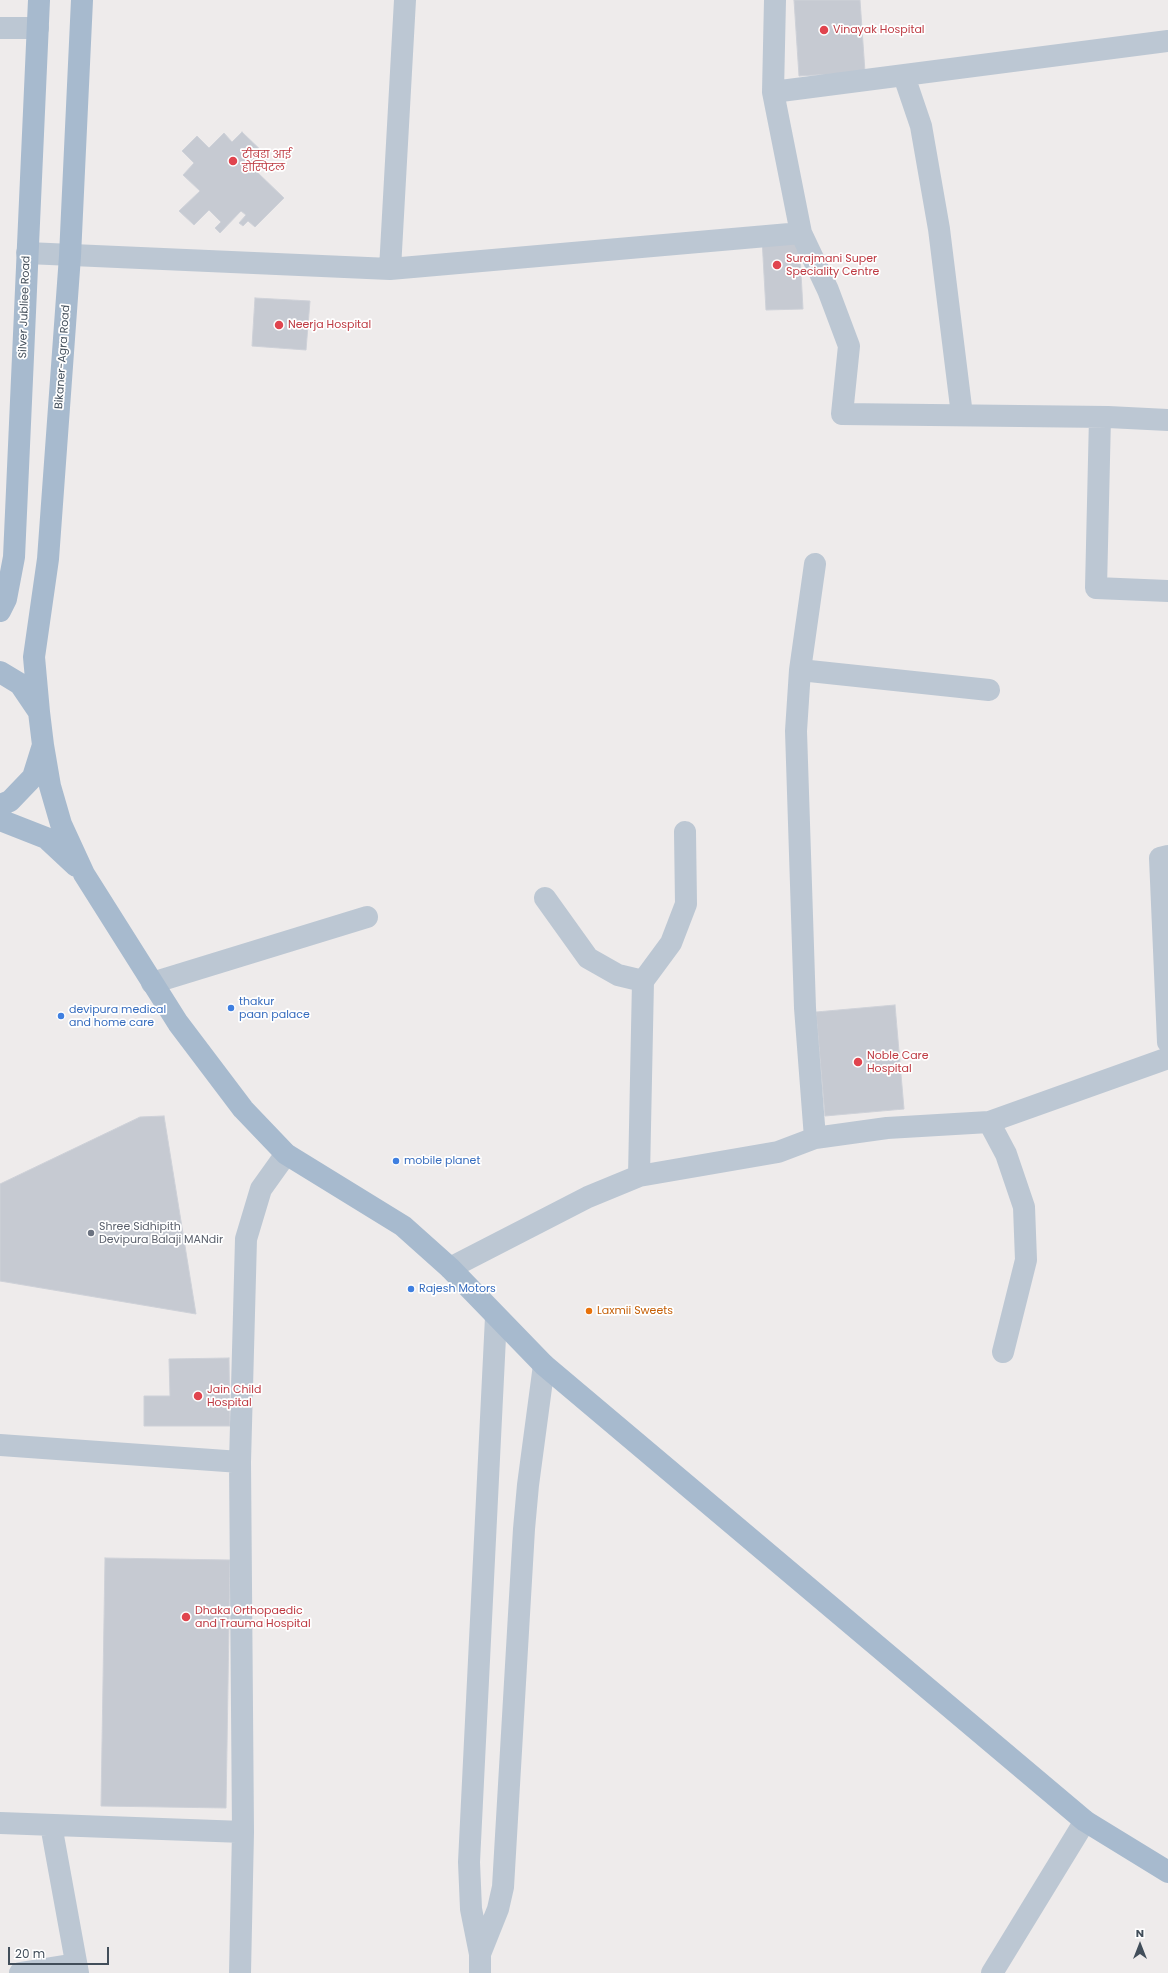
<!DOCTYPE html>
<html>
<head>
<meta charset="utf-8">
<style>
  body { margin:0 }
  #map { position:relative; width:1168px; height:1973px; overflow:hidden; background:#eeebeb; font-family:Poppins,sans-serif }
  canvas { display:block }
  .north { position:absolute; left:1120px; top:1925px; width:40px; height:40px; -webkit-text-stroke:3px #fff; paint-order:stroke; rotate:0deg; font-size:11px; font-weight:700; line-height:16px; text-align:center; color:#424e5a }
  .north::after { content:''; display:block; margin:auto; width:14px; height:18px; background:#424e5a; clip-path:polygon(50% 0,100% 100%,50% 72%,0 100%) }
  .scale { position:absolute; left:8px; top:1947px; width:101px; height:18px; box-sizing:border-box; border:2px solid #424e5a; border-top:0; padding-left:5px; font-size:12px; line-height:14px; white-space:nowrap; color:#424e5a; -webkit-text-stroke:3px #fff; paint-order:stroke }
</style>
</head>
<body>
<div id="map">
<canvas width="1168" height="1973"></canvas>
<div class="north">N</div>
<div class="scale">20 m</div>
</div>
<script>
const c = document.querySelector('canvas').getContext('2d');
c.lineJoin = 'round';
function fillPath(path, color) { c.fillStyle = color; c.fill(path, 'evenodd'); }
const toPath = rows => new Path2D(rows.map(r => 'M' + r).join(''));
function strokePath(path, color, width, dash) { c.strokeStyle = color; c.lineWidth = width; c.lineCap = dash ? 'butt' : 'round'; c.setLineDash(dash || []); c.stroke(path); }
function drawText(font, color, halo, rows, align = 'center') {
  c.font = font + ' Poppins,"Noto Sans Devanagari",sans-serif'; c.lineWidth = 3.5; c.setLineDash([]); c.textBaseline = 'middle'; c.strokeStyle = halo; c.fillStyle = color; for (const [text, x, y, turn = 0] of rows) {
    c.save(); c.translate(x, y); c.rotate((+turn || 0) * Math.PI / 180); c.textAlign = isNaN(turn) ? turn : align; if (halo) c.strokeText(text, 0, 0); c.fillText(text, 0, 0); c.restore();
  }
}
const building = toPath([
  [794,0,860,0,865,72,799,76,794,0],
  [242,132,269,158,256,171,284,198,255,227,248,221,243,226,239,223,246,215,241,211,220,233,215,228,221,222,209,210,194,225,179,211,200,191,183,175,194,163,182,151,197,136,209,148,224,133,232,142,242,132],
  [799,237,803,309,766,310,762,239,799,237],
  [255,298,310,301,306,350,252,346,255,298],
  [895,1005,904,1109,825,1116,816,1012,895,1005],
  [164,1116,196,1314,0,1281,0,1184,140,1117,164,1116],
  [229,1358,230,1426,144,1426,144,1396,170,1396,169,1359,229,1358],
  [105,1558,230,1560,226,1808,101,1806,105,1558]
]);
fillPath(building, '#c6cad2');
strokePath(building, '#ced1d8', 1);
strokePath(toPath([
  [0,28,38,28],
  [904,76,921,126,939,229,962,415],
  [773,92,775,0],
  [801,233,828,290,849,346,842,414,1108,417,1168,420],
  [27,253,390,269,801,233,773,92,1168,41],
  [390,269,405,0],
  [1100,417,1096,588,1168,591],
  [815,564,800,670,796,731,805,1008,815,1138],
  [800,670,989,690],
  [1168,856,1160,858,1168,1042],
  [545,898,588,958,618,975,643,981],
  [152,983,367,917],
  [989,1122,1006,1154,1024,1207,1026,1260,1003,1352],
  [639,1176,643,981,671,943,686,904,685,832],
  [450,1268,588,1197,639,1176,778,1152,815,1138,887,1128,989,1122,1168,1058],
  [0,1445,240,1462],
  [0,1823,243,1832,240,1973],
  [51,1825,78,1973],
  [243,1832,240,1462,246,1239,261,1189,286,1154],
  [480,1954,498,1909,503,1887,524,1529,528,1485,544,1365],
  [20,1973,76,1964],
  [480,1973,480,1954,471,1909,469,1862,496,1317],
  [992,1973,1085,1821]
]), '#bcc7d3', 22);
strokePath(toPath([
  [0,611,6,599,14,557,39,0],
  [0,672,20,684,39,712,43,745,33,777,10,801,0,805],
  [39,712,34,657,48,559,70,256,82,0],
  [43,745,50,786,61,824,84,874,178,1023,243,1109,286,1154,403,1226,450,1268,544,1365,1085,1821,1168,1872],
  [0,820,46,838,76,866]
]), '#a7bace', 22);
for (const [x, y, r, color] of [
  [824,30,5,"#e0444e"],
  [233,161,5,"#e0444e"],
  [777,265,5,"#e0444e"],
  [279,325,5,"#e0444e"],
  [231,1008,4,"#3f7fe0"],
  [61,1016,4,"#3f7fe0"],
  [858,1062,5,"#e0444e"],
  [396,1161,4,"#3f7fe0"],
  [91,1233,4,"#6b7280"],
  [411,1289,4,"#3f7fe0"],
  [589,1311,4,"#e8710a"],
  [198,1396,5,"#e0444e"],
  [186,1617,5,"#e0444e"]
]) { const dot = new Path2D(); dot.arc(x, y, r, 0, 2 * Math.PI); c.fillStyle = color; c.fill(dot); strokePath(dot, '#fff', 1.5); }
drawText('11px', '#be3a42', '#fff', [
  ["Vinayak Hospital",833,30],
  ["टीबड़ा आई",242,155],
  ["होस्पिटल",242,168],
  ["Surajmani Super",786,259],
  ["Speciality Centre",786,272],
  ["Neerja Hospital",288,325],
  ["Noble Care",867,1056],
  ["Hospital",867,1069],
  ["Jain Child",207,1390],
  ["Hospital",207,1403],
  ["Dhaka Orthopaedic",195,1611],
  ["and Trauma Hospital",195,1624]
], 'left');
drawText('11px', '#424e5a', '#fff', [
  ["Silver Jubliee Road",25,307,-88],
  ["Bikaner-Agra Road",63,357,-86]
]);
drawText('11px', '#366cbe', '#fff', [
  ["thakur",239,1002],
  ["paan palace",239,1015],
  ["devipura medical",69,1010],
  ["and home care",69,1023],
  ["mobile planet",404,1161],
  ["Rajesh Motors",419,1289]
], 'left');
drawText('11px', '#5b616d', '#fff', [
  ["Shree Sidhipith",99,1227],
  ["Devipura Balaji MANdir",99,1240]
], 'left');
drawText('11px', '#c56008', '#fff', [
  ["Laxmii Sweets",597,1311]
], 'left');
</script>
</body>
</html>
